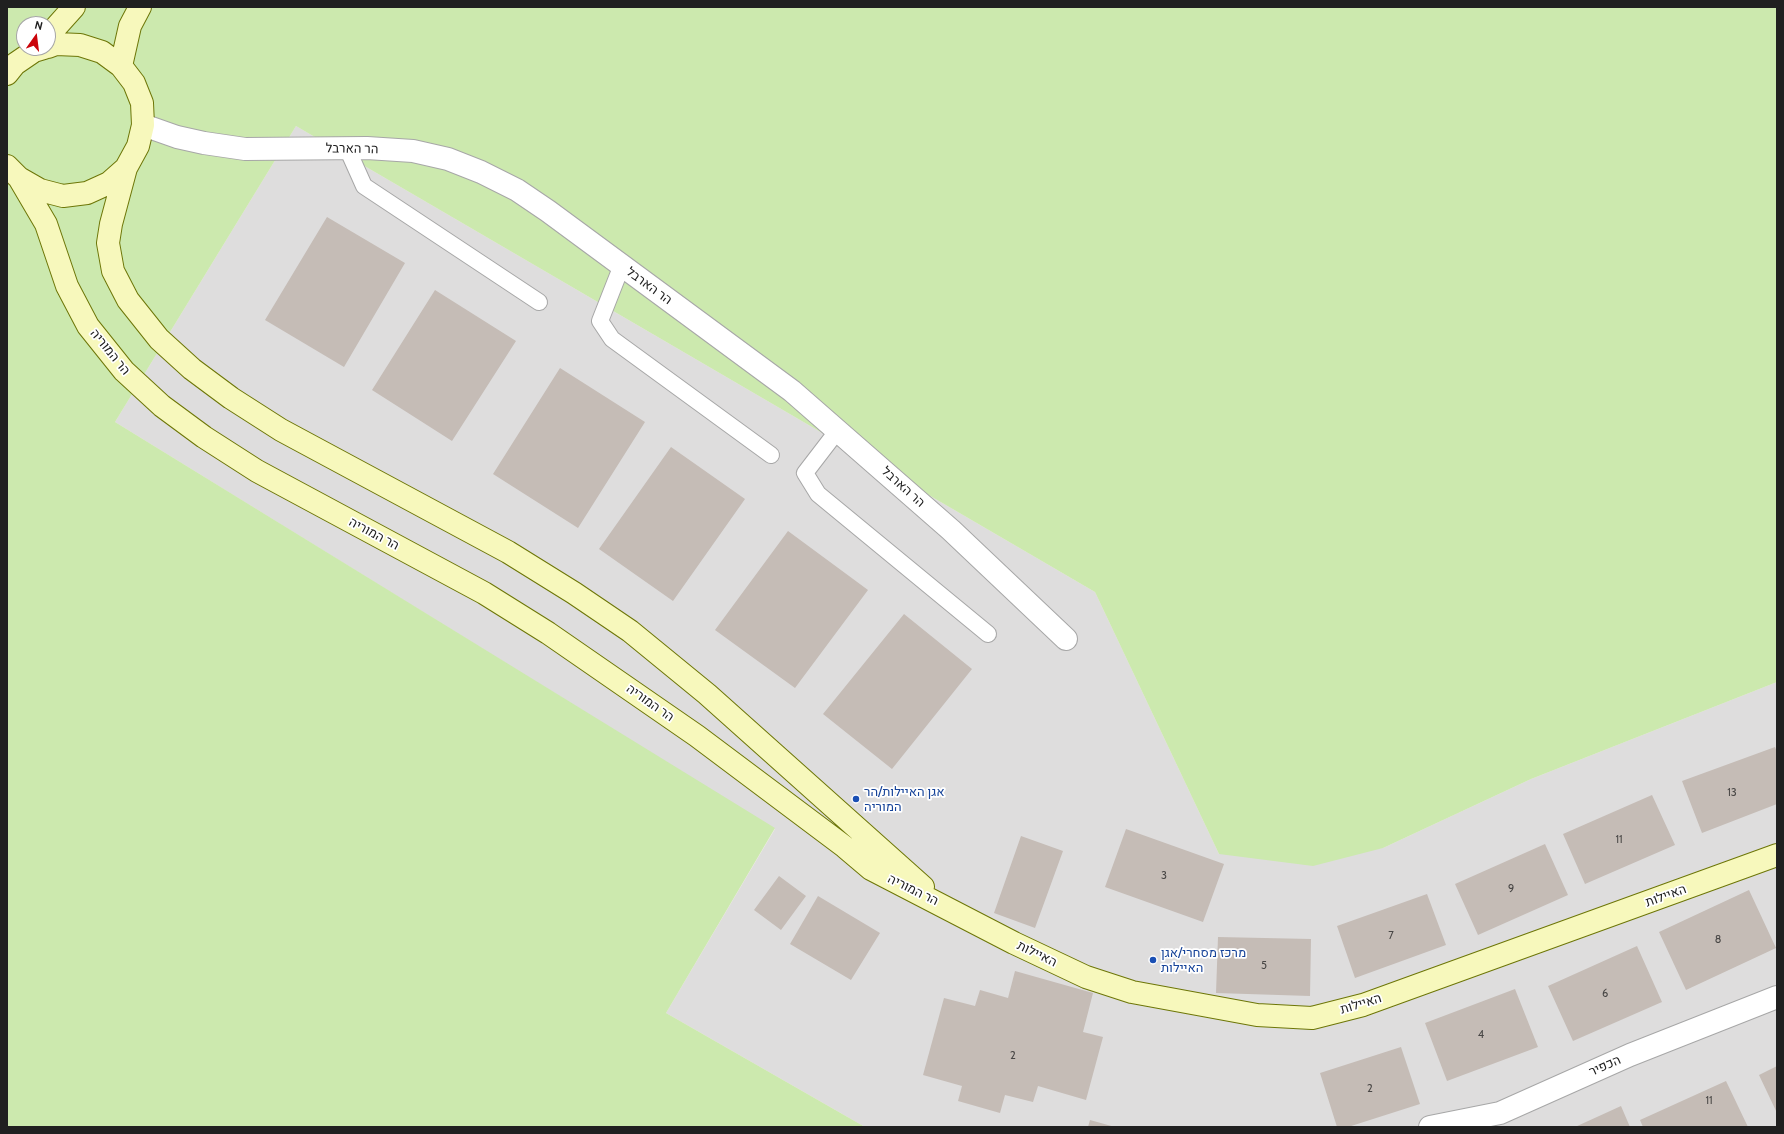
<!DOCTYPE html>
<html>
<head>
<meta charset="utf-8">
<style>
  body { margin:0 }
  #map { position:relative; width:1784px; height:1134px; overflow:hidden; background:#f0ede6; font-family:Cabin,sans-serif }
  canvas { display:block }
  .frame { position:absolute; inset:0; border:8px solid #202020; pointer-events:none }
  .north { position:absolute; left:16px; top:16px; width:40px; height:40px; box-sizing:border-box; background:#fff; border:1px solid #a6a6a6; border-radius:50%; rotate:14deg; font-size:11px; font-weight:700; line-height:16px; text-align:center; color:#202020 }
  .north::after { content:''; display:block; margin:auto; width:14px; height:18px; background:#cb040a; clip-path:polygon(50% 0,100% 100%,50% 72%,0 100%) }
</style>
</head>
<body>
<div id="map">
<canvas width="1784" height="1134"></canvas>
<div class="frame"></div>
<div class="north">N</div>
</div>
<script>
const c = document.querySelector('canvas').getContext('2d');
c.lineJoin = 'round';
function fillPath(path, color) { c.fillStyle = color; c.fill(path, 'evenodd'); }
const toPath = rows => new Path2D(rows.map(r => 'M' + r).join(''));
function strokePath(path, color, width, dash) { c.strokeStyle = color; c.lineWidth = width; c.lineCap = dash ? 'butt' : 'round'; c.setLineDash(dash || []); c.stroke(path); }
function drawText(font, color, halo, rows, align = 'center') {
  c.font = font + ' Cabin,Heebo,sans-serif'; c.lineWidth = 3.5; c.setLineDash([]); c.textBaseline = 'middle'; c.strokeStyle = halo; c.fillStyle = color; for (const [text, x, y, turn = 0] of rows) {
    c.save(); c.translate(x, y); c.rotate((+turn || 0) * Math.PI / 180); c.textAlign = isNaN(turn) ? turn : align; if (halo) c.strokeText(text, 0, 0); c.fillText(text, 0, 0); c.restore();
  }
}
fillPath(toPath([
  [296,126,1095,592,1219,854,1383,848,1531,779,1777,682,1777,1127,865,1127,666,1013,775,829,115,422]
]), '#dedddd');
fillPath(toPath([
  [7,7,1777,7,1777,682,1531,779,1383,848,1313,866,1219,854,1095,592,296,126,115,422,775,828,666,1013,865,1127,7,1127],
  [24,24,48,24,48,48,24,48]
]), '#cce9ae');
fillPath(toPath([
  [327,217,405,263,344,367,265,320],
  [435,290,516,341,452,441,372,390],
  [560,368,645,422,578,528,493,474],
  [671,447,745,499,673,601,599,549],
  [788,531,868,590,795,688,715,630],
  [904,614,972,669,892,769,823,714],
  [1775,747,1777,752,1777,804,1702,833,1682,781],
  [1652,795,1675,845,1585,884,1563,834],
  [1126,829,1224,864,1203,922,1105,887],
  [1021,836,1063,851,1035,928,994,913],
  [1545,844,1568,895,1478,935,1455,884],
  [779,876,806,896,781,930,754,910],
  [1749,890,1776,948,1686,990,1659,932],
  [1427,894,1446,945,1355,978,1337,926],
  [818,896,880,933,851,980,790,944],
  [1218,937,1311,939,1310,996,1216,993],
  [1637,946,1662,1002,1573,1041,1548,986],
  [1015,971,1093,993,1083,1032,1103,1037,1086,1100,1038,1086,1033,1102,1005,1095,1000,1113,958,1101,962,1086,923,1075,944,998,975,1006,980,990,1008,998],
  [1515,989,1538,1047,1447,1081,1425,1023],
  [1401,1047,1420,1104,1348,1127,1337,1127,1320,1073],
  [1777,1066,1777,1113,1759,1075],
  [1726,1081,1748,1127,1643,1127,1640,1120],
  [1621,1106,1630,1127,1575,1127],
  [1090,1120,1115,1127,1088,1127]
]), '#c5bcb6');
const lane = toPath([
  [347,148,364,186,539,302],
  [622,265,600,321,612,339,771,455],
  [838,430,805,473,818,494,988,634]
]);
const street = toPath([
  [143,125,177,137,204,143,245,149,367,148,413,151,448,159,481,172,517,190,548,211,792,391,951,530,1066,639],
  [1430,1127,1500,1113,1630,1055,1777,997]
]);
const secondary = toPath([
  [48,36,74,7],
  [121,66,130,26,140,7],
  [7,74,15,64,34,51,44,48],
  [7,166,19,178,40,190,63,196,87,193,109,183,126,168,138,146,143,125,142,103,134,83,121,66,102,52,80,45,56,44,48,47],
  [126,168,111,224,108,243,113,271,128,300,159,339,192,369,231,398,281,430,508,552,574,593,630,631,707,694,923,887],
  [19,178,46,224,67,286,88,326,124,371,162,406,204,437,257,471,484,593,548,633,697,736,845,847,871,869,1014,943,1086,977,1132,992,1257,1015,1312,1018,1363,1005,1777,855]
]);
strokePath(lane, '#a7a7a7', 18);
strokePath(street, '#a7a7a7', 24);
strokePath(secondary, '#6d7607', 24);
strokePath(lane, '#fff', 16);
strokePath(street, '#fff', 22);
strokePath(secondary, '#f7f8bc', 22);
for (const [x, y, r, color] of [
  [856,799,4,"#1a4fb4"],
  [1153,960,4,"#1a4fb4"]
]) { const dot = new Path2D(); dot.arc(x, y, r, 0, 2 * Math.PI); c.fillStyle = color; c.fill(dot); strokePath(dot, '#fff', 1.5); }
drawText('11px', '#494746', null, [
  ["13",1732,793],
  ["11",1619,840],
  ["3",1164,876],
  ["9",1511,889],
  ["7",1391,936],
  ["8",1718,940],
  ["5",1264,966],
  ["6",1605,994],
  ["4",1481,1035],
  ["2",1013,1056],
  ["2",1370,1089],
  ["11",1709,1101]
]);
drawText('13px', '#202020', '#fff', [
  ["הר הארבל",352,149,1],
  ["הר הארבל",649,286,36],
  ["הר המוריה",110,352,51],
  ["הר הארבל",903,487,42],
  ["הר המוריה",374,534,28],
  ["הר המוריה",650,703,35],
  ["הר המוריה",913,890,26],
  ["האיילות",1666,896,-20],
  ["האיילות",1037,954,26],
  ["האיילות",1361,1004,-17],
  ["הכפיר",1605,1066,-24]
]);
drawText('13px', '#164399', '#fff', [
  ["אגן האיילות/הר",864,792],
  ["המוריה",864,807],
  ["מרכז מסחרי/אגן",1161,953],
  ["האיילות",1161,968]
], 'left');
</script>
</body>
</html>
